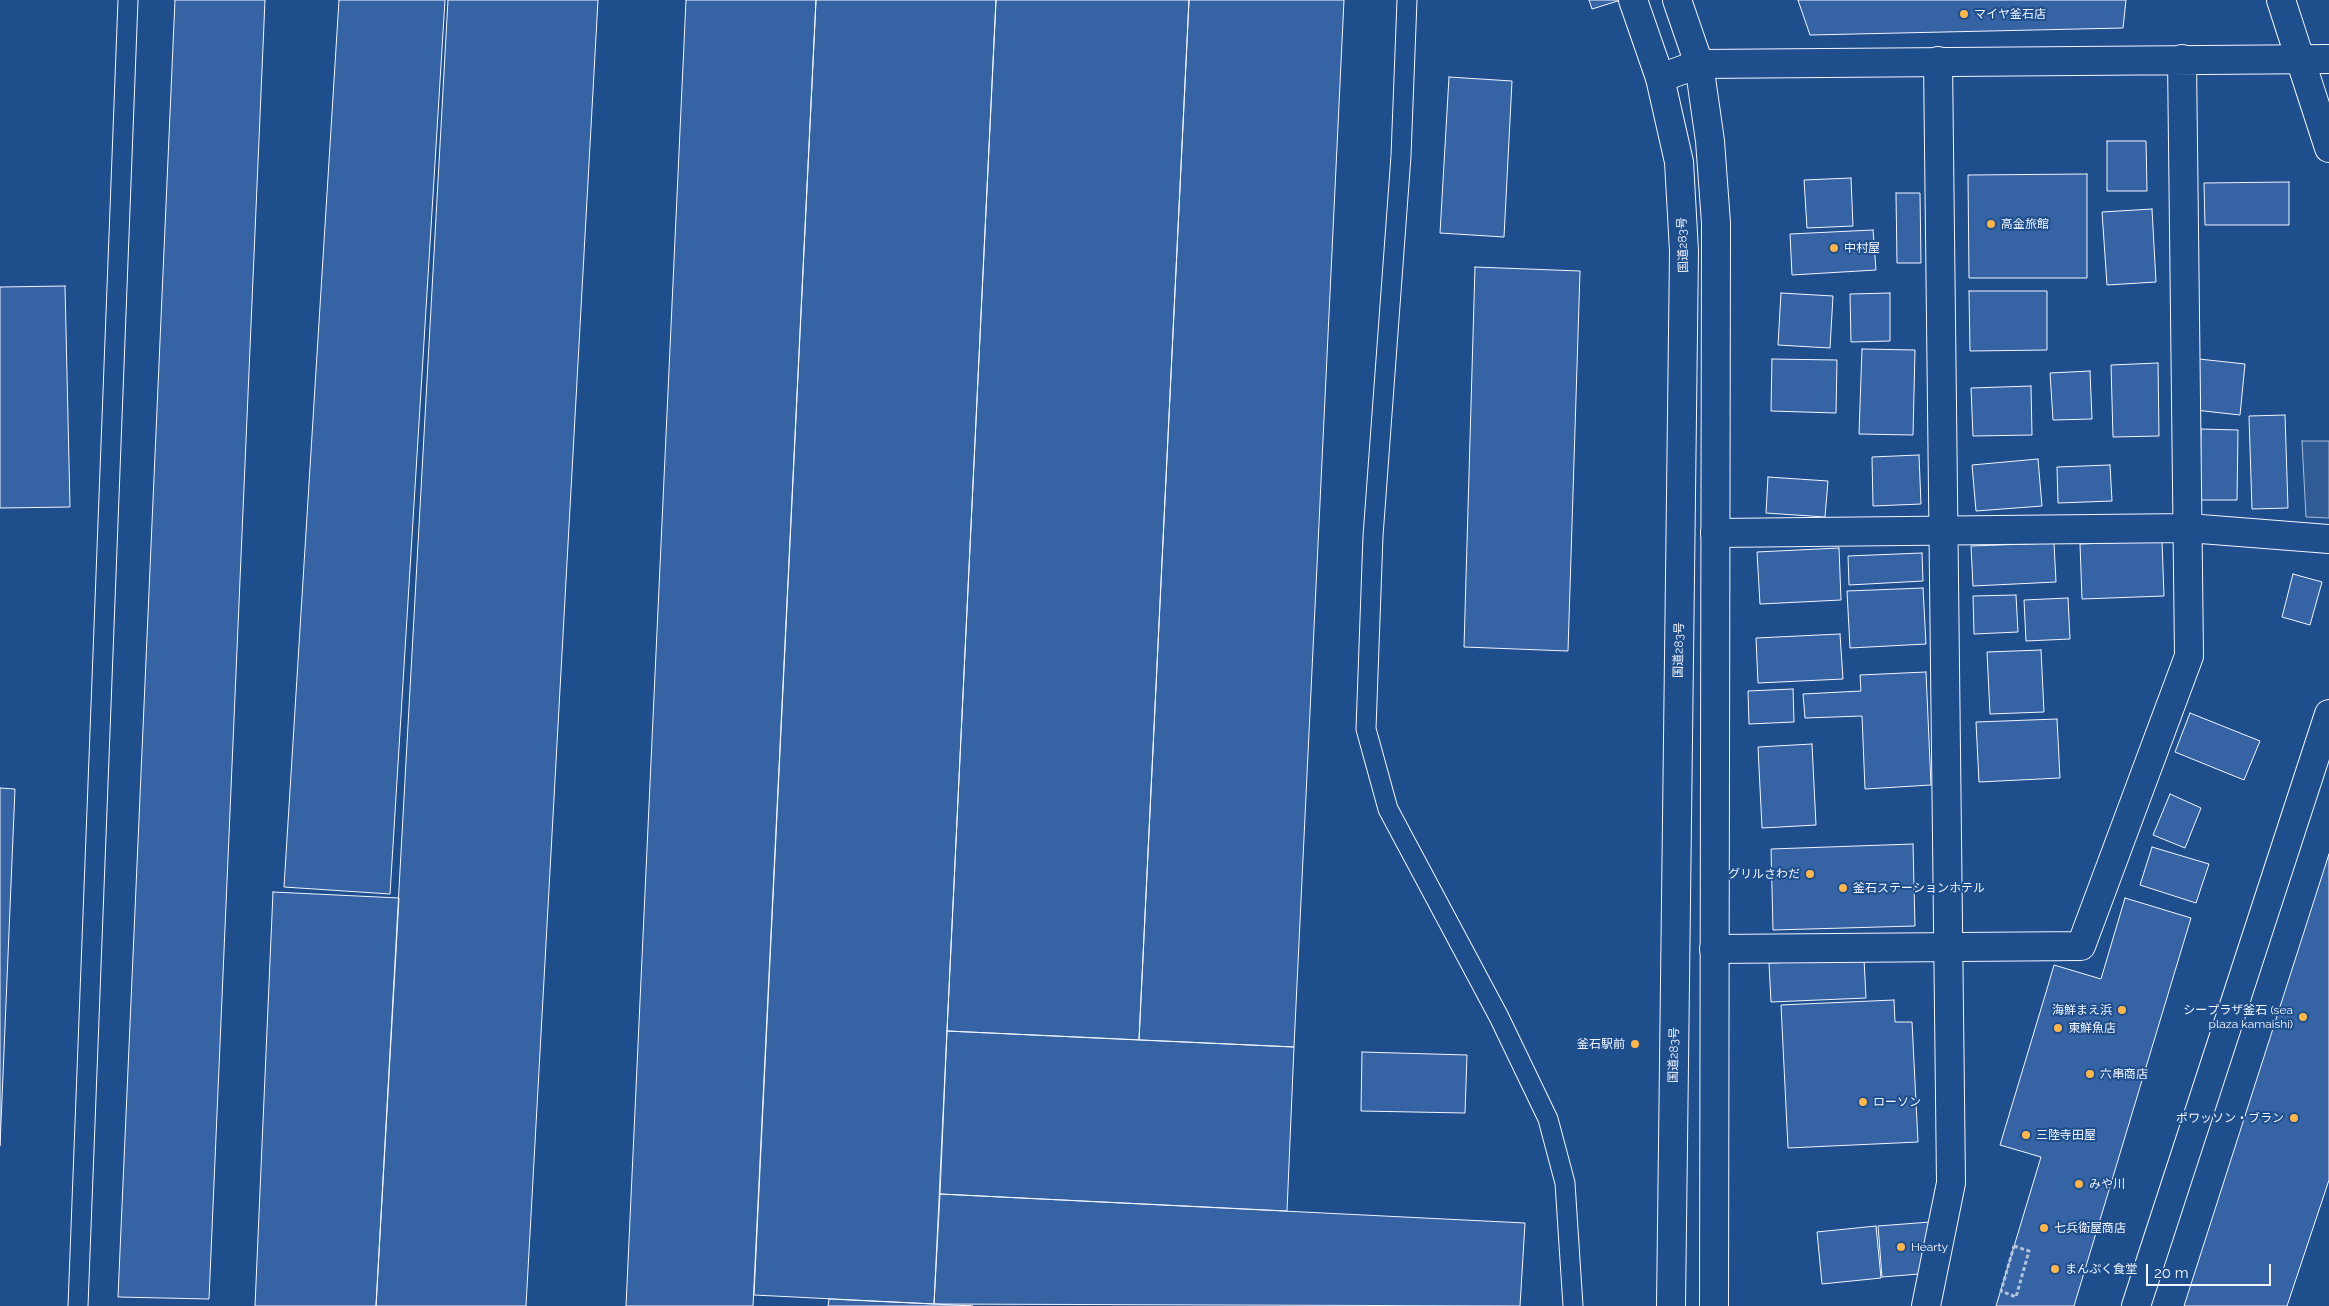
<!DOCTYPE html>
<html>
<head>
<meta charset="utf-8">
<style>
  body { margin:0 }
  #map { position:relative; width:2329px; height:1306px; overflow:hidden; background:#1f4e8c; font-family:Raleway,sans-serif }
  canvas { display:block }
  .scale { position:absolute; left:2146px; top:1264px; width:125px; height:22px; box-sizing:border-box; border:2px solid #f2f6ff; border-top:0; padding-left:6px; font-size:15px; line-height:18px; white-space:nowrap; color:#f2f6ff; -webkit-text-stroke:4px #1f4e8c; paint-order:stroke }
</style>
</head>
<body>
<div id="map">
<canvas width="2329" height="1306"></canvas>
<div class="scale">20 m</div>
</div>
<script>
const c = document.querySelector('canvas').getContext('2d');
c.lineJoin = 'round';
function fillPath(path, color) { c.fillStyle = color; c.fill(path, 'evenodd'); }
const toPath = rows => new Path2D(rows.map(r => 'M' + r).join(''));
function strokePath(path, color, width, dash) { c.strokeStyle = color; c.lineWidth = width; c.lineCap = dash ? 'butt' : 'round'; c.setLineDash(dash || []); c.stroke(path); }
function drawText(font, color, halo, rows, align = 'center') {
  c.font = font + ' Raleway,"Noto Sans JP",sans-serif'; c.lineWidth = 4; c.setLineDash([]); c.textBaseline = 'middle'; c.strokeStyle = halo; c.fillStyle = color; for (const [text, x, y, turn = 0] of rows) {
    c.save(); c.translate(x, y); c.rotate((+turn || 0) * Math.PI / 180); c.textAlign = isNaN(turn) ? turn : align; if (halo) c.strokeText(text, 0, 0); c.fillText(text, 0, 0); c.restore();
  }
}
const built = toPath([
  [2302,441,2329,441,2329,518,2306,517,2302,441]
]);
fillPath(built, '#305b95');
strokePath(built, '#a8bbd7', 1);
const building = toPath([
  [175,0,265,0,209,1299,118,1297,175,0],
  [339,0,445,0,390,894,284,887,339,0],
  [448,0,598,0,526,1306,376,1306,448,0],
  [686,0,816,0,753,1306,626,1306,686,0],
  [816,0,996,0,934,1304,754,1295,816,0],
  [996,0,1189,0,1139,1040,947,1031,996,0],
  [1189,0,1344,0,1294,1047,1139,1040,1189,0],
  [1589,0,1621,0,1592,9,1589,0],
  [1798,0,2126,0,2123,28,1810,35,1798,0],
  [1449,77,1512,81,1504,237,1440,233,1449,77],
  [2107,141,2146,141,2147,191,2107,191,2107,141],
  [2087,174,2087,278,1969,278,1968,175,2087,174],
  [1851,178,1853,226,1807,228,1804,180,1851,178],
  [2289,182,2289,225,2205,225,2204,183,2289,182],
  [1896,193,1920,193,1921,263,1897,263,1896,193],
  [2152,209,2156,282,2107,285,2102,212,2152,209],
  [1873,230,1876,270,1792,275,1790,234,1873,230],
  [1475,267,1580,271,1568,651,1464,647,1475,267],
  [65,286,70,507,0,508,0,287,65,286],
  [1969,291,2047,291,2047,350,1970,351,1969,291],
  [1781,293,1833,296,1830,348,1778,345,1781,293],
  [1890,293,1890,341,1851,342,1850,294,1890,293],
  [1862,349,1915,350,1913,435,1859,434,1862,349],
  [1772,359,1837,360,1836,413,1771,411,1772,359],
  [2199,359,2245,364,2240,415,2195,410,2199,359],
  [2158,363,2159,436,2113,437,2111,365,2158,363],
  [2090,371,2092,419,2053,420,2050,373,2090,371],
  [2031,386,2032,435,1973,436,1971,388,2031,386],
  [2285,415,2288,508,2252,509,2249,416,2285,415],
  [2201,429,2238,430,2237,500,2200,500,2201,429],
  [1919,455,1921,504,1873,506,1872,457,1919,455],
  [2038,459,2042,506,1976,511,1972,465,2038,459],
  [2110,465,2112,501,2058,503,2057,467,2110,465],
  [1768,477,1828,481,1825,517,1766,513,1768,477],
  [2162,541,2164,596,2082,599,2080,544,2162,541],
  [2054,543,2056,582,1973,586,1971,546,2054,543],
  [1839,548,1841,600,1760,604,1757,552,1839,548],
  [1922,553,1923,581,1849,585,1848,556,1922,553],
  [2293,574,2322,582,2310,625,2282,617,2293,574],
  [1923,588,1926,644,1850,648,1847,591,1923,588],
  [2016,595,2018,632,1974,634,1973,596,2016,595],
  [2068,598,2070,639,2026,641,2024,600,2068,598],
  [1840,634,1843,679,1758,683,1756,638,1840,634],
  [2041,650,2044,712,1990,714,1987,652,2041,650],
  [1926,672,1931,785,1865,789,1862,716,1805,718,1803,694,1861,691,1860,675,1926,672],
  [1793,689,1794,722,1749,724,1748,691,1793,689],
  [2190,713,2260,741,2244,780,2175,752,2190,713],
  [2057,719,2060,778,1979,782,1976,722,2057,719],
  [1812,744,1816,825,1762,828,1758,747,1812,744],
  [0,788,15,789,0,1146,0,788],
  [2170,794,2201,808,2185,848,2153,835,2170,794],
  [1913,844,1915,926,1773,930,1771,849,1913,844],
  [2152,847,2209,864,2196,903,2140,885,2152,847],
  [2329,854,2329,1180,2287,1306,2184,1306,2329,854],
  [273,892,399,898,376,1306,255,1306,273,892],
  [2125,898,2191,918,2074,1306,1996,1306,2041,1157,2000,1145,2047,989,2054,965,2101,979,2125,898],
  [1864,959,1866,998,1771,1002,1769,963,1864,959],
  [1894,1000,1895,1022,1912,1022,1918,1142,1788,1148,1781,1005,1894,1000],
  [947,1031,1294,1047,1287,1211,940,1194,947,1031],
  [1362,1052,1467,1055,1465,1113,1361,1111,1362,1052],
  [940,1194,1525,1223,1520,1306,934,1304,940,1194],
  [1930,1222,1919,1274,1882,1277,1878,1226,1930,1222],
  [1876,1226,1881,1278,1822,1284,1817,1232,1876,1226],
  [829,1299,934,1304,973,1306,828,1306,829,1299]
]);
fillPath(building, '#3563a3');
strokePath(building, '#f2f6ff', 1);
const lane = toPath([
  [1407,0,1401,156,1373,536,1366,729,1388,809,1499,1017,1548,1119,1565,1183,1573,1306],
  [78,1306,128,0]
]);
const street = toPath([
  [1660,78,1699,64,2329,59],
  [1715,533,2188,528,2329,539],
  [1714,949,2081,946,2189,656,2182,59],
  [1926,1306,1951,1183,1938,61]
]);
const secondary = toPath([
  [2281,0,2329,148],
  [2136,1306,2329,714]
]);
const highway = toPath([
  [1633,0,1660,78,1679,162,1684,251,1671,1306],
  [1677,0,1699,64,1710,141,1716,223,1714,1306]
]);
strokePath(lane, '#f2f6ff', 21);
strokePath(street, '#f2f6ff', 30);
strokePath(secondary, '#f2f6ff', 30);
strokePath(highway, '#f2f6ff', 30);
strokePath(toPath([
  [2014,1246,2029,1251,2016,1297,2001,1291,2014,1246]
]), '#b3c4dc', 3, [4, 2.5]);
strokePath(lane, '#1f4e8c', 19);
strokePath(street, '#1f4e8c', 28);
strokePath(secondary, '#1f4e8c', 28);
strokePath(highway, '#1f4e8c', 28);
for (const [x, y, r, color] of [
  [1964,14,5,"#ffb74d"],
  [1991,224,5,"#ffb74d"],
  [1834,248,5,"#ffb74d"],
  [1810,874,5,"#ffb74d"],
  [1843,888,5,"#ffb74d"],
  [2122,1010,5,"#ffb74d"],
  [2303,1017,5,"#ffb74d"],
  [2058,1028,5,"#ffb74d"],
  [1635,1044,5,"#ffb74d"],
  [2090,1074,5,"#ffb74d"],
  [1863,1102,5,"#ffb74d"],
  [2294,1118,5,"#ffb74d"],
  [2026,1135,5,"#ffb74d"],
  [2079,1184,5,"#ffb74d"],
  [2044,1228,5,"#ffb74d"],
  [1901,1247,5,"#ffb74d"],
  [2055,1269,5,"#ffb74d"]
]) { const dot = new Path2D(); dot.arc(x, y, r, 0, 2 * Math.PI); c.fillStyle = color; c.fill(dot); strokePath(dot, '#1f4e8c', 2); }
drawText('12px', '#f2f6ff', '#1f4e8c', [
  ["マイヤ釜石店",1974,14],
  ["高金旅館",2001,224],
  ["中村屋",1844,248],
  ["グリルさわだ",1800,874,"right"],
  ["釜石ステーションホテル",1853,888],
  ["海鮮まえ浜",2112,1010,"right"],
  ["シープラザ釜石 (sea",2293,1010,"right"],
  ["plaza kamaishi)",2293,1024,"right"],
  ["東鮮魚店",2068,1028],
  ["釜石駅前",1625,1044,"right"],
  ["六串商店",2100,1074],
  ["ローソン",1873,1102],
  ["ポワッソン・ブラン",2284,1118,"right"],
  ["三陸寺田屋",2036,1135],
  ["みや川",2089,1184],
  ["七兵衛屋商店",2054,1228],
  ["Hearty",1911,1247],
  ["まんぷく食堂",2065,1269]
], 'left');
drawText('12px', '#f2f6ff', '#1f4e8c', [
  ["国道283号",1683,245,-92],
  ["国道283号",1679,650,-89],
  ["国道283号",1674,1055,-89]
]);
</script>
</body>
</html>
